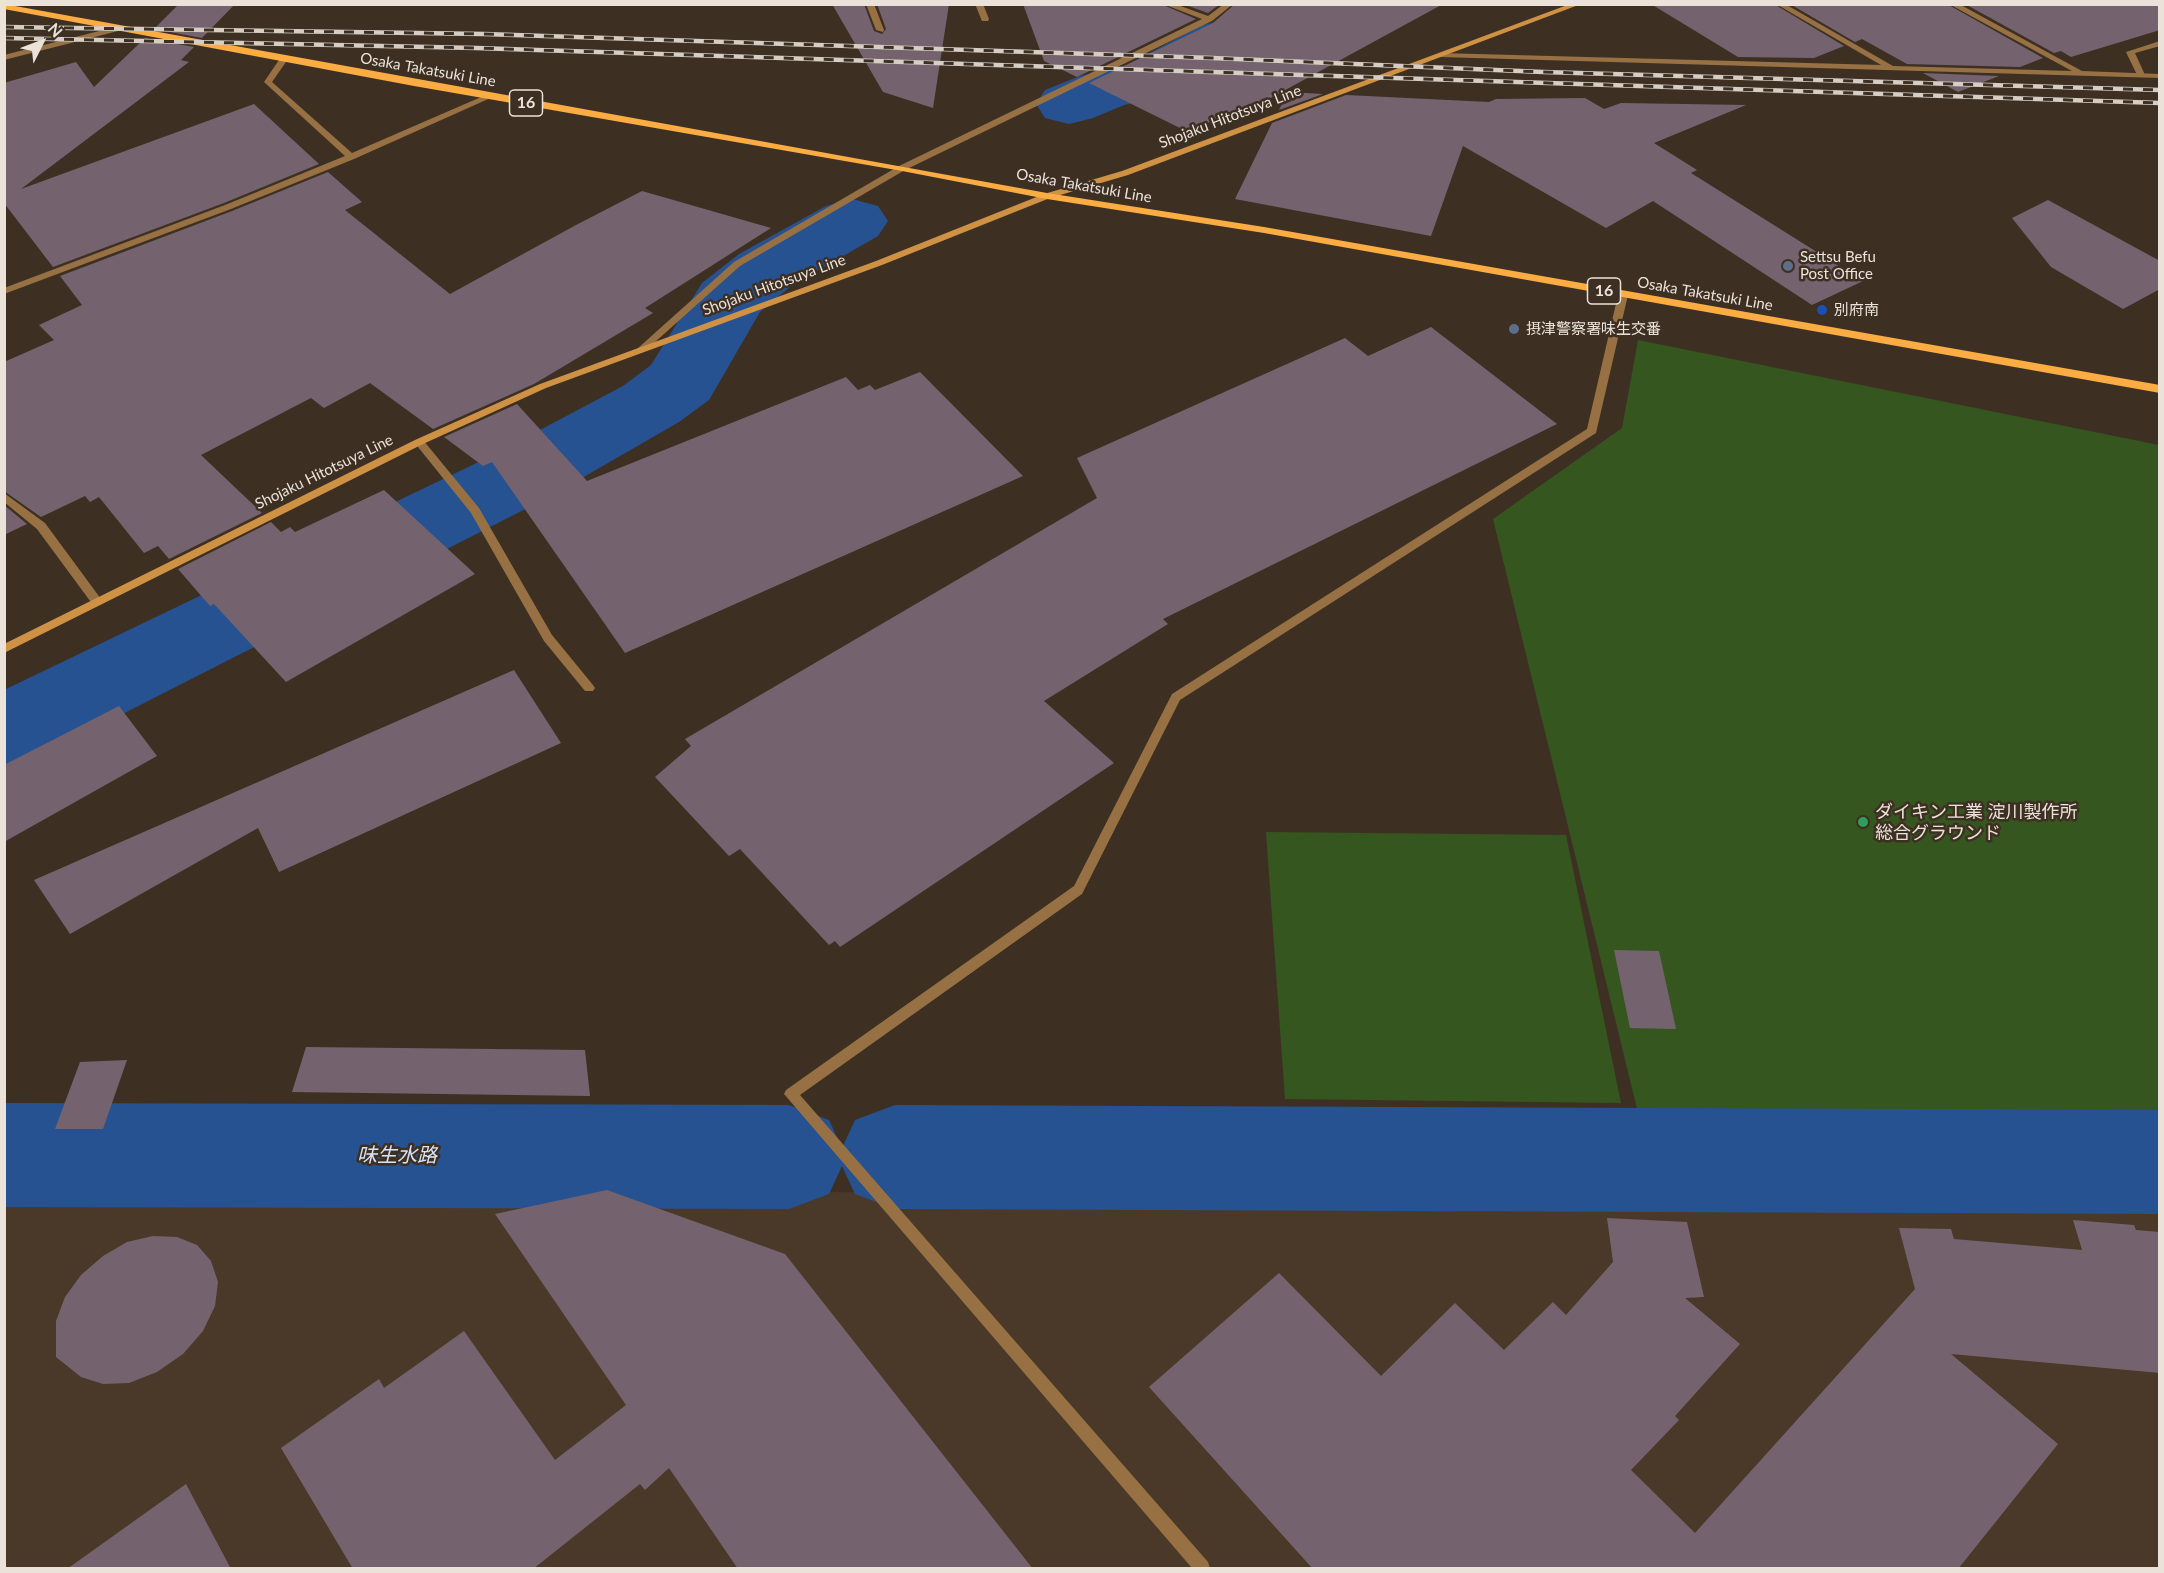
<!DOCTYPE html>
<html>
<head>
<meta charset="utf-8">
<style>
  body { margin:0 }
  #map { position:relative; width:2164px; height:1573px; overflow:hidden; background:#3d3023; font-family:Lato,sans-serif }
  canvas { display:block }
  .frame { position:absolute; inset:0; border:6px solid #ebe3da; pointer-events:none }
  .north { position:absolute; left:12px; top:12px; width:60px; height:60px; -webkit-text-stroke:4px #3d3023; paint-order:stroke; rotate:48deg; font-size:16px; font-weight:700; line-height:24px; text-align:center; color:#ebe3da }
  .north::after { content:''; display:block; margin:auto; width:21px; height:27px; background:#ebe3da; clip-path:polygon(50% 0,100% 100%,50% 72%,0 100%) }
</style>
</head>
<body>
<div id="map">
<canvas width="2164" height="1573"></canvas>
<div class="frame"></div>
<div class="north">N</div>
</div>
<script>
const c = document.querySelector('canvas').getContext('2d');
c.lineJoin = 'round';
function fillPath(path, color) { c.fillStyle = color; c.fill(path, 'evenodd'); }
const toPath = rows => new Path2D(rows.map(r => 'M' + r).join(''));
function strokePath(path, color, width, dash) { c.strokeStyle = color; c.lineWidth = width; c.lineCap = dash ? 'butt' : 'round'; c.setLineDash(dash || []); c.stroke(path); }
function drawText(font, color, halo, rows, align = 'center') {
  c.font = font + ' Lato,"Noto Sans JP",sans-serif'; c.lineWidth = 5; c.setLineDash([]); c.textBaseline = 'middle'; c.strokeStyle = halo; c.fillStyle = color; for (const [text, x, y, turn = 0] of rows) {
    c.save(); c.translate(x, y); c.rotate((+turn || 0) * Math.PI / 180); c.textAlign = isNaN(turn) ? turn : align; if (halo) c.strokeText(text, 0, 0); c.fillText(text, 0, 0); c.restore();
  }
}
fillPath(toPath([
  [5,1184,2159,1205,2159,1568,5,1568]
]), '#4a3928');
fillPath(toPath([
  [1638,340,2159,445,2159,1140,1641,1125,1493,519,1622,428],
  [1266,832,1566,835,1621,1103,1285,1099]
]), '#36561f');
fillPath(toPath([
  [1225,20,1248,25,1257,39,1248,53,1171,94,1124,105,1093,118,1069,124,1045,118,1036,104,1045,90,1080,76,1127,65,1202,25,1225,20],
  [852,199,878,206,888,221,878,236,791,286,760,312,709,400,679,422,549,497,38,757,4,768,4,690,489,457,623,386,651,365,702,283,739,254,826,206,852,199],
  [4,1103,789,1105,829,1120,842,1148,855,1120,895,1105,2160,1110,2160,1214,895,1209,855,1194,842,1166,829,1194,789,1209,4,1207,4,1103]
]), '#265291');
fillPath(toPath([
  [179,4,235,4,202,38,154,29],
  [832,4,864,4,874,31,882,34,886,29,877,4,949,4,933,108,883,92],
  [1023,4,1161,4,1196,19,1077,77,1044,61],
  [1183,4,1220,4,1208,13],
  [1235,4,1443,4,1245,112,1184,130,1089,83,1213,23],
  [1651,4,1774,4,1844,46,1814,58,1738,57],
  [1790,4,1947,4,2043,58,2020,67,1907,64,1862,39,1855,42],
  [1965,4,2160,4,2160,30,2071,57,2061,51,2054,53],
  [145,38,194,47,181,60,189,62,21,189,254,104,319,164,224,203,53,267,4,203,4,83,76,62,94,87],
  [1923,73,1999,76,1958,92],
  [1288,92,1323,94,1279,110],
  [1346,95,1489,102,1496,99,1585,98,1604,109,1621,103,1746,105,1654,143,1697,170,1691,173,1863,281,1812,305,1653,201,1606,228,1463,146,1431,236,1235,199,1272,123],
  [328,172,362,202,345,210,450,294,576,225,642,191,771,228,645,308,653,313,534,384,433,429,370,383,324,408,311,398,201,455,262,513,169,559,158,546,144,553,99,497,90,502,85,496,41,517,4,491,4,362,54,340,39,325,82,305,60,276,232,211],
  [2048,200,2160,261,2160,289,2123,309,2051,267,2012,218],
  [1431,327,1557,424,1163,619,1168,624,1044,701,1114,763,840,947,835,941,829,945,740,849,729,856,655,777,691,746,685,739,1097,498,1077,458,1345,338,1368,356],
  [920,372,1023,476,625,653,492,462,483,466,444,437,517,404,587,481,846,377,858,390,870,385,875,390],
  [384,490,475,574,286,682,214,604,210,606,178,569,271,522,281,532,290,527,295,532],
  [4,505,27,524,4,535],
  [514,670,561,743,279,872,258,828,70,934,34,880],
  [119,706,157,756,4,842,4,765],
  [1614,950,1659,951,1676,1029,1630,1028],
  [306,1047,585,1050,590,1096,292,1092],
  [127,1060,103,1129,55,1129,80,1062],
  [607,1190,785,1254,1033,1569,738,1569,669,1468,645,1490,640,1484,533,1569,353,1569,281,1448,379,1379,384,1388,464,1331,555,1460,626,1405,495,1214],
  [1607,1218,1687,1222,1704,1297,1685,1298,1740,1344,1675,1416,1679,1420,1631,1470,1695,1533,1915,1289,1899,1228,1951,1229,1954,1239,2082,1250,2073,1220,2134,1225,2136,1230,2160,1232,2160,1373,1951,1354,2058,1444,1958,1569,1313,1569,1149,1387,1279,1273,1381,1376,1455,1303,1504,1350,1553,1302,1566,1315,1613,1262],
  [153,1236,177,1237,197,1245,211,1261,218,1282,215,1306,203,1331,183,1354,157,1372,129,1383,103,1384,81,1377,56,1357,56,1321,65,1297,81,1275,103,1256,127,1242],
  [186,1484,231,1569,67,1569]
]), '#74636e');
fillPath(toPath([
  [866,4,874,4,884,30,883,32,876,30,866,4],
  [975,4,983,4,989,19,988,21,982,21,975,4],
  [2160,41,2160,46,2135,53,2145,75,2138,77,2126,52,2160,41],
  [1623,292,1628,295,1596,433,1180,700,1082,894,800,1095,1208,1562,1210,1568,1192,1568,784,1094,786,1090,1074,886,1172,694,1587,429,1618,295,1623,292]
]), '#977143');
fillPath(toPath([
  [1163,4,1175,4,1208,16,1224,4,1233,4,1212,21,905,170,740,266,645,351,639,351,637,349,734,262,899,166,1202,19,1163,4],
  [1776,4,1785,4,1893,66,2072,71,1949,4,1959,4,2082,71,2160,74,2160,78,1440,57,1436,55,1440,53,1881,65,1776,4],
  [119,26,123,28,122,30,4,60,4,55,119,26],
  [281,57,288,59,272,82,352,153,488,94,495,96,354,159,231,209,4,294,4,288,225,205,345,156,264,82,281,57],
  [419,439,423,440,479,508,552,635,593,685,595,688,593,691,585,691,544,641,471,513,414,442,419,439],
  [4,493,45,523,101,599,102,602,101,605,93,605,37,529,4,502,4,493]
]), '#977143');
fillPath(toPath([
  [1570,4,1581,4,1128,175,1050,198,882,265,546,388,423,444,4,653,4,644,415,440,540,384,876,261,1044,194,1122,171,1570,4]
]), '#cf9245');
fillPath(toPath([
  [4,4,1047,193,1264,227,2160,385,2160,393,1264,233,1047,199,902,171,414,86,4,9,4,4]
]), '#fbac42');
const rail = toPath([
  [4,27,484,34,1212,58,1543,72,2160,90],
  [4,38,476,48,2160,103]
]);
strokePath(rail, '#d6cdc4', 4.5);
strokePath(rail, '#3d3023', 3, [10]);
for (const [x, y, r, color] of [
  [1788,266,6,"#5c6f8a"],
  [1822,310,6,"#1a4fb4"],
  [1514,329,6,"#5c6f8a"],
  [1863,822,6,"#2e9e5b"]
]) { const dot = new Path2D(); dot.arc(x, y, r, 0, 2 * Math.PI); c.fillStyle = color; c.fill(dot); strokePath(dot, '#3d3023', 2); }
drawText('15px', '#ebe3da', '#3d3023', [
  ["Osaka Takatsuki Line",428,70,10],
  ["Shojaku Hitotsuya Line",1230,117,-21],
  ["Osaka Takatsuki Line",1084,186,10],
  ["Shojaku Hitotsuya Line",774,285,-20],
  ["Osaka Takatsuki Line",1705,294,10],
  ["Shojaku Hitotsuya Line",324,472,-26]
]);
drawText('15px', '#ebe3da', '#3d3023', [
  ["Settsu Befu",1800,257],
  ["Post Office",1800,274],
  ["別府南",1834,310],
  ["摂津警察署味生交番",1526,329]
], 'left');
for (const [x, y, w] of [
  [526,103,33],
  [1604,291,33]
]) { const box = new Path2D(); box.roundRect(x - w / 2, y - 13, w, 26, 4.5); c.fillStyle = '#3d3023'; c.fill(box); strokePath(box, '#ebe3da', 1.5); }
drawText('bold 16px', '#ebe3da', null, [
  ["16",526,103],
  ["16",1604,291]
]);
drawText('18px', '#ebe3da', '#3d3023', [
  ["ダイキン工業 淀川製作所",1875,812],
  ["総合グラウンド",1875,833]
], 'left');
drawText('italic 20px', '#d6e3f6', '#3d3023', [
  ["味生水路",397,1156]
]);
</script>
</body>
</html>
